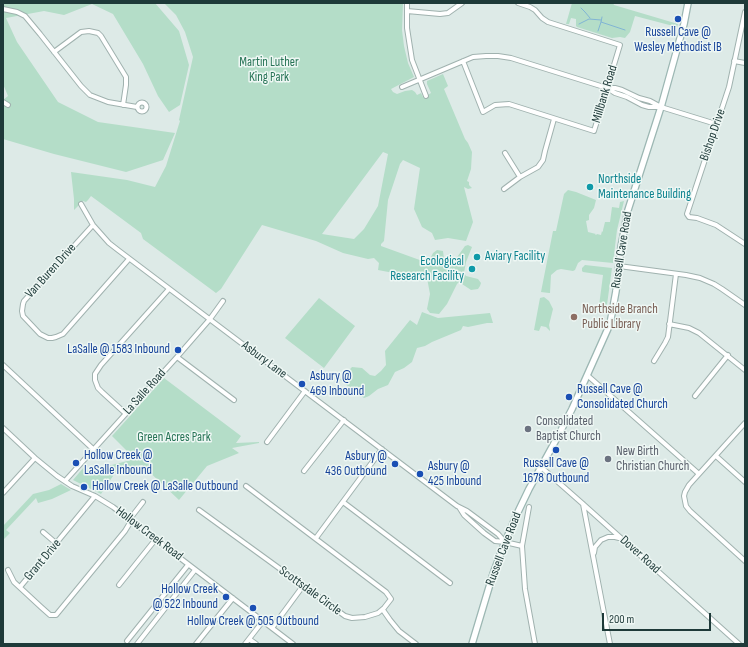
<!DOCTYPE html>
<html>
<head>
<meta charset="utf-8">
<style>
  body { margin:0 }
  #map { position:relative; width:748px; height:647px; overflow:hidden; background:#ddeae7; font-family:"Sofia Sans Condensed",sans-serif }
  canvas { display:block }
  .frame { position:absolute; inset:0; border:4px solid #1e3a39; pointer-events:none }
  .scale { position:absolute; left:602px; top:613px; width:109px; height:18px; box-sizing:border-box; border:2px solid #1e3a39; border-top:0; padding-left:5px; font-size:12px; line-height:14px; white-space:nowrap; color:#1e3a39; -webkit-text-stroke:3px #eef7f4; paint-order:stroke }
</style>
</head>
<body>
<div id="map">
<canvas width="748" height="647"></canvas>
<div class="frame"></div>
<div class="scale">200 m</div>
</div>
<script>
const c = document.querySelector('canvas').getContext('2d');
c.lineJoin = 'round';
function fillPath(path, color) { c.fillStyle = color; c.fill(path, 'evenodd'); }
const toPath = rows => new Path2D(rows.map(r => 'M' + r).join(''));
function strokePath(path, color, width, dash) { c.strokeStyle = color; c.lineWidth = width; c.lineCap = dash ? 'butt' : 'round'; c.setLineDash(dash || []); c.stroke(path); }
function drawText(font, color, halo, rows, align = 'center') {
  c.font = font + ' "Sofia Sans Condensed",sans-serif'; c.lineWidth = 3; c.setLineDash([]); c.textBaseline = 'middle'; c.strokeStyle = halo; c.fillStyle = color; for (const [text, x, y, turn = 0] of rows) {
    c.save(); c.translate(x, y); c.rotate((+turn || 0) * Math.PI / 180); c.textAlign = isNaN(turn) ? turn : align; if (halo) c.strokeText(text, 0, 0); c.fillText(text, 0, 0); c.restore();
  }
}
fillPath(toPath([
  [3,3,155,3,179,31,189,65,180,105,169,112,158,96,143,64,113,14,92,4,64,15,44,11,6,18,17,42,58,102,98,122,175,133,163,160,126,172,54,154,3,139,3,100,8,96,3,84],
  [164,3,403,3,402,30,404,46,408,63,414,77,391,89,393,92,397,94,405,91,412,90,415,92,417,95,421,93,423,97,426,96,431,93,427,84,427,81,443,74,448,86,444,89,465,139,468,143,472,152,471,169,467,181,469,182,469,185,472,188,468,189,464,187,473,222,466,241,448,238,435,240,432,233,422,227,414,209,420,168,403,160,400,164,388,200,384,241,381,244,381,246,428,263,433,253,437,250,443,251,444,259,455,260,465,246,468,245,472,247,466,262,464,273,466,276,478,279,481,283,480,286,478,289,471,290,459,282,457,284,447,304,439,314,430,313,427,309,430,294,427,278,421,276,399,274,378,270,379,263,374,258,368,259,343,253,316,241,262,225,221,289,216,293,143,239,141,233,91,196,88,200,86,202,83,201,74,210,74,199,71,172,127,180,155,187,166,166,179,124,180,121,179,120,193,57,185,32,176,15],
  [383,152,388,154,378,206,364,229,354,239,322,234],
  [572,3,613,3,614,5,678,24,677,27,635,16,630,32,625,38,620,37,612,38,577,27,576,26,576,19,571,18,569,24,566,24],
  [568,190,576,192,596,200,594,208,589,215,589,220,586,221,588,232,596,234,595,235,596,235,597,234,601,235,602,231,603,232,603,230,605,222,610,222,612,207,619,208,620,202,624,201,617,230,613,263,582,260,578,263,575,270,573,271,561,269,557,270,551,275,550,293,549,293,541,292,553,231,556,231,564,194],
  [585,265,612,268,606,312,594,310,595,308,596,308,596,306,599,306,603,275,583,272,582,271,582,268],
  [544,297,549,301,553,309,549,325,550,330,550,331,546,327,541,326,539,331,534,330,540,298],
  [319,298,355,326,324,368,285,338],
  [422,312,438,318,490,313,493,323,487,323,468,327,463,326,461,330,432,342,425,346,417,348,412,362,404,368,395,372,388,385,378,389,369,396,364,398,340,380,352,367,362,368,370,375,375,376,381,371,386,365,385,351,410,320,417,325],
  [164,378,241,436,236,443,259,442,259,443,232,448,239,453,207,466,179,500,142,465,125,468,123,465,119,467,101,494,73,480,84,467,88,471,135,459,112,436],
  [61,484,71,490,52,499,38,503,36,498,6,530,10,533,3,540,3,526,33,494,49,490]
]), '#b4ddc8');
strokePath(toPath([
  [581,8,585,12,590,18],
  [602,17,601,22,625,30],
  [579,24,589,19,601,20],
  [598,31,601,22]
]), '#81b5d4', 1);
const minor = toPath([
  [407,3,407,28,412,60,426,96],
  [3,9,17,12,25,16,40,34,81,86,90,95,108,102,137,107],
  [407,11,440,14,448,13,462,3],
  [745,12,729,87,687,214,689,217,697,218,716,225,745,244],
  [54,52,81,32,89,31,98,33,101,36,126,77,126,85,123,105],
  [463,61,483,112,495,105,509,104,594,131,620,45,548,22,542,18,535,10,530,7,518,3],
  [734,61,745,63],
  [402,87,473,57,486,56,498,56,511,58,607,88,615,88,622,90,639,98,650,101,661,107,716,124],
  [607,88,615,93,627,97,642,105,649,107,658,107],
  [3,102,8,105],
  '137.5 107a4.5 4.5 0 1 1 9 0a4.5 4.5 0 1 1-9 0Z',
  [505,153,520,177],
  [504,189,520,177,538,167,543,160,545,151,554,119],
  [81,204,93,225,109,243,118,250,457,506,467,511,498,534,505,542],
  [93,225,24,301,23,304,22,311,23,316,40,334,48,338,52,338,56,337,63,334,129,259],
  [619,266,686,275,700,278,714,284,722,289,745,305],
  [669,324,689,328,699,333,745,370],
  [177,357,234,400],
  [654,361,665,343,668,337,676,274],
  [3,365,93,449],
  [587,375,699,474],
  [695,396,728,355],
  [125,413,102,392,98,388,95,380,95,374,101,365,169,289],
  [745,423,689,485,685,492,684,496,686,506,690,511,745,561],
  [3,428,35,458,57,476,72,486,95,496,113,507,293,644],
  [267,442,305,391],
  [716,456,745,482],
  [541,467,583,504,739,644],
  [304,471,344,420],
  [65,481,177,357,210,319,223,301],
  [3,493,35,458],
  [343,502,450,583],
  [583,504,610,644],
  [459,507,464,515,484,533,495,541,505,542,522,546],
  [529,507,522,546,525,589,535,644],
  [199,510,345,616,352,618,365,617,378,613,384,608,391,599,386,592,246,486],
  [129,520,143,502],
  [43,532,57,544],
  [316,538,382,449],
  [594,553,595,547,601,540,608,537,615,537,619,538],
  [8,570,14,582,41,607,50,615,56,615,125,531,131,521],
  [119,585,155,540],
  [20,587,95,496],
  [383,610,390,620,399,631,416,644],
  [272,628,303,586],
  [249,639,256,644],
  [127,641,188,565],
  [137,644,195,570],
  [196,644,233,598],
  [245,644,263,621]
]);
const secondary = toPath([
  [472,644,493,574,505,542,517,514,529,489,557,438,572,409,610,324,616,291,621,247,628,210,661,107,684,24,688,3]
]);
strokePath(minor, '#a0b2af', 6);
strokePath(secondary, '#9cb7b3', 8);
strokePath(minor, '#fff', 4);
strokePath(secondary, '#fff', 5.5);
for (const [x, y, r, color] of [
  [678,19,4,"#1a4fb4"],
  [590,187,4,"#0f9aa8"],
  [477,257,4,"#0f9aa8"],
  [472,269,4,"#0f9aa8"],
  [574,317,4,"#8d6e63"],
  [178,350,4,"#1a4fb4"],
  [302,384,4,"#1a4fb4"],
  [569,397,4,"#1a4fb4"],
  [528,429,4,"#6b7280"],
  [556,450,4,"#1a4fb4"],
  [608,459,4,"#6b7280"],
  [76,463,4,"#1a4fb4"],
  [395,464,4,"#1a4fb4"],
  [420,474,4,"#1a4fb4"],
  [84,487,4,"#1a4fb4"],
  [226,597,4,"#1a4fb4"],
  [253,608,4,"#1a4fb4"]
]) { const dot = new Path2D(); dot.arc(x, y, r, 0, 2 * Math.PI); c.fillStyle = color; c.fill(dot); strokePath(dot, '#eef7f4', 1.5); }
drawText('13px', '#164399', '#eef7f4', [
  ["Russell Cave @",678,33,"center"],
  ["Wesley Methodist IB",678,48,"center"],
  ["LaSalle @ 1583 Inbound",170,350,"right"],
  ["Asbury @",310,377],
  ["469 Inbound",310,392],
  ["Russell Cave @",577,390],
  ["Consolidated Church",577,405],
  ["Hollow Creek @",84,456],
  ["LaSalle Inbound",84,471],
  ["Asbury @",387,457,"right"],
  ["436 Outbound",387,472,"right"],
  ["Russell Cave @",556,464,"center"],
  ["1678 Outbound",556,479,"center"],
  ["Asbury @",428,467],
  ["425 Inbound",428,482],
  ["Hollow Creek @ LaSalle Outbound",92,487],
  ["Hollow Creek",218,590,"right"],
  ["@ 522 Inbound",218,605,"right"],
  ["Hollow Creek @ 505 Outbound",253,622,"center"]
], 'left');
drawText('13px', '#267355', '#eef7f4', [
  ["Martin Luther",269,63],
  ["King Park",269,78],
  ["Green Acres Park",174,438]
]);
drawText('13px', '#1e3a39', '#eef7f4', [
  ["Millbank Road",605,94,-73],
  ["Bishop Drive",713,135,-71],
  ["Russell Cave Road",622,250,-81],
  ["Van Buren Drive",51,271,-48],
  ["Asbury Lane",264,360,37],
  ["La Salle Road",145,392,-48],
  ["Hollow Creek Road",149,534,37],
  ["Russell Cave Road",504,549,-69],
  ["Dover Road",640,555,42],
  ["Grant Drive",43,560,-50],
  ["Scottsdale Circle",310,591,36]
]);
drawText('13px', '#0d838f', '#eef7f4', [
  ["Northside",598,180],
  ["Maintenance Building",598,195],
  ["Aviary Facility",485,257],
  ["Ecological",464,262,"right"],
  ["Research Facility",464,277,"right"]
], 'left');
drawText('13px', '#785e54', '#eef7f4', [
  ["Northside Branch",582,310],
  ["Public Library",582,325]
], 'left');
drawText('13px', '#5b616d', '#eef7f4', [
  ["Consolidated",536,422],
  ["Baptist Church",536,437],
  ["New Birth",616,452],
  ["Christian Church",616,467]
], 'left');
</script>
</body>
</html>
